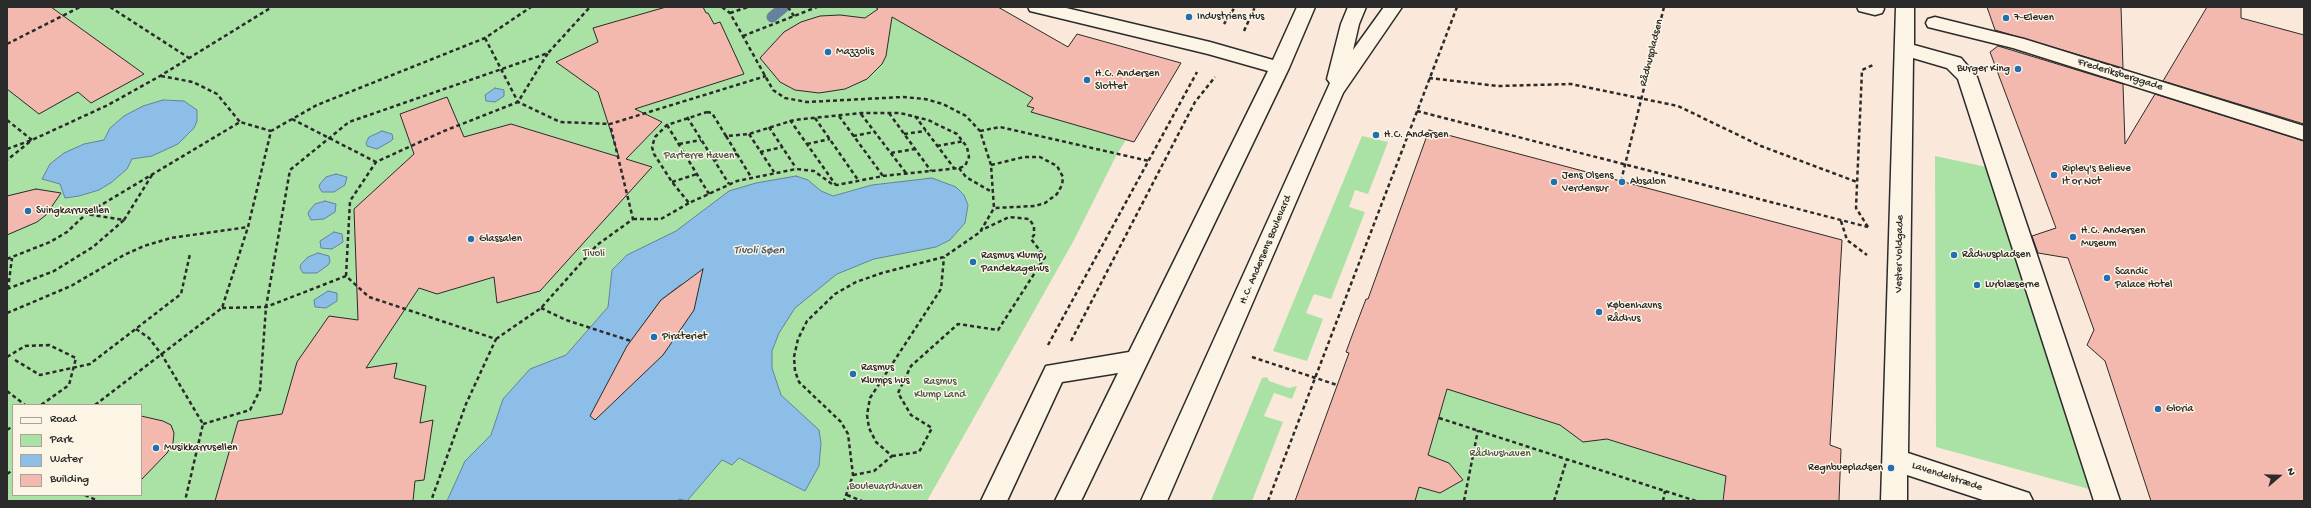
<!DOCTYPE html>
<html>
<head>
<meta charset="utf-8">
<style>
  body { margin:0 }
  #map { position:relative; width:2311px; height:508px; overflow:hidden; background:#fae9da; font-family:"Gochi Hand",sans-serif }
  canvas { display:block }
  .frame { position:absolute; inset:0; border:8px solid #2b2b2b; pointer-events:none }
  .legend { position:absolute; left:12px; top:404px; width:130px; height:92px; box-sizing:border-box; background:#fcf5e5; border:1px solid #a8a49b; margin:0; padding:5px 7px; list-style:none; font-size:12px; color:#2b2b2b }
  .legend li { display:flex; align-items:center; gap:8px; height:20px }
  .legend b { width:20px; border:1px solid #a8a49b }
  .north { position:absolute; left:2259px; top:456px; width:40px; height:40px; -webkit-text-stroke:3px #fcf5e5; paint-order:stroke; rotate:70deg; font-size:11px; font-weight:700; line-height:16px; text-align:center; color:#2b2b2b }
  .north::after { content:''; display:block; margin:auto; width:14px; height:18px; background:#2b2b2b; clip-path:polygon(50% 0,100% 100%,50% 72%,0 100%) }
</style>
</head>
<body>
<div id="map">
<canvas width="2311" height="508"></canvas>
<div class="frame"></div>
<ul class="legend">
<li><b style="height:5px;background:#fcf5e5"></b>Road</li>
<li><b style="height:11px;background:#aae1a5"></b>Park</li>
<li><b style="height:11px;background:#8cbee8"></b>Water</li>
<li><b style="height:11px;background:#f4b9ae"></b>Building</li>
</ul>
<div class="north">N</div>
</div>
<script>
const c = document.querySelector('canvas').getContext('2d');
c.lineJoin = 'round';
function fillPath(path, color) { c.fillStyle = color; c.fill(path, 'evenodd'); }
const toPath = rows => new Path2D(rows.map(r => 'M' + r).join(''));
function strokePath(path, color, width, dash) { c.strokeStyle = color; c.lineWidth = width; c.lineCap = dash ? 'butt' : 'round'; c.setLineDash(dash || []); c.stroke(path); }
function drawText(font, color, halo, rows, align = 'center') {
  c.font = font + ' "Gochi Hand",sans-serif'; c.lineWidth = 3; c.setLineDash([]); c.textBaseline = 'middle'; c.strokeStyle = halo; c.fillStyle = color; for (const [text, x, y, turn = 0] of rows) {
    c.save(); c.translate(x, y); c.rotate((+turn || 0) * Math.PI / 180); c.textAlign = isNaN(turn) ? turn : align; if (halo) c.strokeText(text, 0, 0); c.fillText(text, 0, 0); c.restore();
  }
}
fillPath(toPath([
  [7,7,998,7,1068,47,1077,34,1181,63,1134,142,1126,140,1117,154,1074,240,927,501,7,501],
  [13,405,141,405,141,495,13,495],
  [1362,136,1388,142,1368,194,1355,190,1349,207,1365,212,1331,299,1314,294,1306,313,1323,319,1307,361,1273,351],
  [1935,156,1987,167,2089,489,1936,447],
  [1267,377,1269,381,1289,388,1297,386,1292,399,1274,393,1264,416,1283,422,1252,501,1211,501,1262,378],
  [1449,383,1567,427,1688,464,1727,470,1722,501,1415,501,1419,487,1440,493,1454,485,1458,474,1428,455]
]), '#aae1a5');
const water = toPath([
  [495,88,504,90,504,96,495,102,486,101,485,95,495,88],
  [163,100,184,101,197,110,197,121,194,128,178,144,152,156,132,159,127,169,112,182,99,190,79,196,65,198,60,184,42,179,50,164,64,153,84,144,104,140,110,128,124,116,143,106,163,100],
  [382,131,392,134,393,139,391,141,377,149,367,146,366,143,369,137,382,131],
  [336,174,347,177,345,185,334,192,322,192,319,187,320,184,326,177,336,174],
  [796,176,808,180,821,191,833,196,872,185,932,178,956,187,964,195,968,205,965,223,950,240,936,247,874,259,837,274,795,308,779,333,772,351,772,368,781,395,819,430,821,443,819,466,805,491,739,458,732,465,722,460,687,501,679,499,678,501,447,501,465,461,491,435,503,399,530,369,566,355,608,307,612,270,627,255,676,231,729,191,756,183,796,176],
  [695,281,637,333,661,300,680,285,695,281],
  [325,201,336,204,335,212,324,219,311,220,308,214,309,211,315,204,325,201],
  [334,232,342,234,343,242,332,249,321,248,320,241,334,232],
  [318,253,329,256,330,262,328,265,317,273,303,273,300,268,301,264,308,257,318,253],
  [328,291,337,293,337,301,326,308,315,307,314,300,328,291]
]);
fillPath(water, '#8cbee8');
strokePath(water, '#65839c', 1);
strokePath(toPath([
  [772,17,784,7]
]), '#65839c', 11);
const building = toPath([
  [7,7,51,7,144,74,91,103,78,92,39,114,7,89,7,7],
  [666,7,703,7,706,13,708,13,714,24,720,22,744,74,635,109,662,122,626,159,652,167,540,291,497,303,494,277,437,294,419,288,366,368,397,363,394,378,426,386,420,423,433,420,424,480,415,481,413,501,215,501,238,421,282,414,297,362,329,316,358,320,354,209,414,154,400,114,447,97,464,137,511,124,619,157,598,92,556,62,598,42,593,28,666,7],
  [875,7,998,7,1068,47,1077,34,1181,63,1134,142,1031,112,1034,108,1027,106,1033,98,892,17,886,56,882,64,867,79,845,89,819,93,795,90,780,82,760,58,784,32,801,22,820,16,840,15,865,18,878,9,875,7],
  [1987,7,2121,7,2123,68,1995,30,1987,7],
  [2207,7,2241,7,2241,18,2304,35,2304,124,2163,81,2207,7],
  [1998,46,2123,84,2125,144,2155,94,2304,141,2304,501,2151,501,2105,361,2087,345,2094,330,2068,258,2038,253,2032,236,2056,228,1990,52,1998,46],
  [1429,130,1842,240,1830,445,1841,449,1839,501,1723,501,1726,476,1607,439,1583,442,1560,425,1447,389,1428,455,1449,463,1463,480,1440,493,1419,487,1415,501,1295,501,1349,353,1346,352,1353,333,1366,299,1368,299,1429,130],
  [36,189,61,193,46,215,37,222,7,235,7,196,36,189],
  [703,269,694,310,663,355,595,420,590,416,627,346,661,300,703,269],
  [141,416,163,421,171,425,174,433,173,443,167,453,141,480,141,416]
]);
fillPath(building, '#f4b9ae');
strokePath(building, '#2b2b2b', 1);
const minor = toPath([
  [1028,7,1062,7,1210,42,1273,60,1297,7,1315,7,1289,68,1081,501,1055,501,1118,373,1062,382,1007,501,981,501,1046,366,1129,352,1268,71,1208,54,1030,11,1028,7],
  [1348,7,1366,7,1359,24,1353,50,1384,7,1402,7,1343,93,1167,501,1141,501,1330,83,1327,79,1341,24,1348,7],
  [1857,7,1883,7,1884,9,1882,13,1875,15,1859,11,1857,7],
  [1896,7,1914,7,1914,45,1961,58,1977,77,2120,501,2094,501,1958,79,1947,68,1913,58,1908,453,2029,493,2033,501,1986,501,1907,475,1907,501,1881,501,1896,7],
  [1935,17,2024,39,2304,126,2304,140,2013,48,1928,27,1926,23,1928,19,1935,17]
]);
strokePath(minor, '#2b2b2b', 3);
strokePath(toPath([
  [110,7,189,58],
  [722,7,730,13,773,90,785,98,807,102,903,97,925,99,943,104,966,116,980,131,991,165,994,208,980,232,944,257,882,273,856,282,835,294,807,321,798,339,794,357,795,371,799,382,841,422,848,434,853,475,844,501],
  [788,7,794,16],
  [730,13,748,7],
  [1224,24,1235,7],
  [1244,31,1255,7],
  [743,36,817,7],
  [485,38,518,102,560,122,610,124],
  [7,44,80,7],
  [161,76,193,82,217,94,240,122],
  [1429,78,1498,86,1571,84,1678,106,1761,146,1857,182],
  [1417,111,1868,227],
  [707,112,712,113,726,136,749,134,794,120,861,113,900,113,928,120,957,134,967,147,969,157,965,166,959,168,883,176,837,185,832,184,814,171,796,169,737,181,689,203,672,182,654,154,652,147,655,137,667,125,707,112],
  [889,113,931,171],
  [861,114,906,173],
  [839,116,883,176],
  [915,116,954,168],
  [687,117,729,184],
  [815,118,858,180],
  [292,119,376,162],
  [7,120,32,140,7,160],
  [790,120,835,184],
  [667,125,709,194],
  [769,127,796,168],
  [980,131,1000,127,1149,161],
  [749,134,774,172],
  [904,134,926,131],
  [726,136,751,177],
  [853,136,874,132],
  [679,144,701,140],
  [807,144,830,139],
  [937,146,964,141],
  [7,149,32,140,108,105,160,76,272,7],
  [760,152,783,147],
  [891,153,915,149],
  [714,160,737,154],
  [991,165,1024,157,1040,157,1057,166,1063,177,1062,185,1057,194,1045,203,1035,206,994,208],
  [959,168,966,177,992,192],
  [1621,181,1664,7],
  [672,182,697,174],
  [633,219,661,219,689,203],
  [124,220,152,175],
  [1841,221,1847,240,1867,255],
  [1868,227,1856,208,1862,70,1873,65],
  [7,259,50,242,67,232,86,214,240,122,271,131],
  [346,276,350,201,376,162,444,131,518,102,548,53],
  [7,289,54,271,93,247,124,220,86,214],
  [8,289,12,258],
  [222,308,266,307,346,276,369,297,496,339,466,404,431,501],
  [541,308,566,320,631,341],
  [7,313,71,286,124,255,144,246,171,238,248,227],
  [136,329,149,338,162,355,203,424,185,501],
  [496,339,541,308,597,245,633,219,610,124,766,76],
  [1071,341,1195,102,1215,77],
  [1048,345,1197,72],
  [7,357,25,346,49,345,76,358,69,385,41,405],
  [1252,357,1337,385],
  [15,360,40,375,90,364,181,294,190,254],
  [7,391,25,405],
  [95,405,222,308,248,227,271,131,317,105,485,38,531,7],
  [1439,418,1696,501],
  [203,424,250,410,260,390,266,307,290,170,349,122,548,53,590,7],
  [7,430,13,426],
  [892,456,919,452,932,428,911,415,898,393,911,366,958,324,998,330,1045,257,1031,239,1034,235,1034,226,1029,219,1009,217,980,231],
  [7,474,13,470],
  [853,475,874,471,892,456,876,442,869,428,867,415,870,398,941,289,944,257],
  [85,495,98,501],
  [847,495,862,501],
  [1268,501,1457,7],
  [1464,501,1478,430],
  [1554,501,1567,459],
  [1663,501,1665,491]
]), '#2b2b2b', 2.5, [4, 3]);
fillPath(minor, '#fcf5e5');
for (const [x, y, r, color] of [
  [1189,17,4,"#1f6fb2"],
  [2006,18,4,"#1f6fb2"],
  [828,52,4,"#1f6fb2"],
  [2018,69,4,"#1f6fb2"],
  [1087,80,4,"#1f6fb2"],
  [1376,135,4,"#1f6fb2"],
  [2054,175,4,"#1f6fb2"],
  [1554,182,4,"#1f6fb2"],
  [1622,182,4,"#1f6fb2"],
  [28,211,4,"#1f6fb2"],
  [2073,237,4,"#1f6fb2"],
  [471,239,4,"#1f6fb2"],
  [1954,255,4,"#1f6fb2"],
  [973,262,4,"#1f6fb2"],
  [2107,278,4,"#1f6fb2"],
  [1977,285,4,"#1f6fb2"],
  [1599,312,4,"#1f6fb2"],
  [654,337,4,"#1f6fb2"],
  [853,374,4,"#1f6fb2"],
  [2158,409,4,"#1f6fb2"],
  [156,448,4,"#1f6fb2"],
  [1891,468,4,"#1f6fb2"]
]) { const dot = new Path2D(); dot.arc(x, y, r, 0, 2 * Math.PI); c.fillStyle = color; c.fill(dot); strokePath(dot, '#fcf5e5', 1.5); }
drawText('11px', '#2b2b2b', '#fcf5e5', [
  ["Industriens Hus",1197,17],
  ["7-Eleven",2014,18],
  ["Mazzolis",836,52],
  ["Burger King",2010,69,"right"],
  ["H.C. Andersen",1095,74],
  ["Slottet",1095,87],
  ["H.C. Andersen",1384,135],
  ["Ripley's Believe",2062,169],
  ["It or Not",2062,182],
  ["Jens Olsens",1562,176],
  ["Verdensur",1562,189],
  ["Absalon",1630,182],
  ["Svingkarrusellen",36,211],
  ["H.C. Andersen",2081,231],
  ["Museum",2081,244],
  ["Glassalen",479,239],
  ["Rådhuspladsen",1962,255],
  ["Rasmus Klump",981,256],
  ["Pandekagehus",981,269],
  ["Scandic",2115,272],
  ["Palace Hotel",2115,285],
  ["Lurblæserne",1985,285],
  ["Københavns",1607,306],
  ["Rådhus",1607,319],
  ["Pirateriet",662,337],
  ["Rasmus",861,368],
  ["Klumps hus",861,381],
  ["Gloria",2166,409],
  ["Musikkarrusellen",164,448],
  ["Regnbuepladsen",1883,468,"right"]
], 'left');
drawText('11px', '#2b2b2b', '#fcf5e5', [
  ["Rådhuspladsen",1652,53,-76],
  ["Frederiksberggade",2120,75,17],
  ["H.C. Andersens Boulevard",1266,250,-67],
  ["Vester Voldgade",1900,254,-89],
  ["Lavendelstræde",1947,477,18]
]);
drawText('11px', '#4b584a', '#fcf5e5', [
  ["Parterre Haven",699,156],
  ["Tivoli",594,254],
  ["Rasmus",940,382],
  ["Klump Land",940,395],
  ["Rådhushaven",1500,454],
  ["Boulevardhaven",886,487]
]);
drawText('italic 12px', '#485764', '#fcf5e5', [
  ["Tivoli Søen",759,251]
]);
</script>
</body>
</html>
